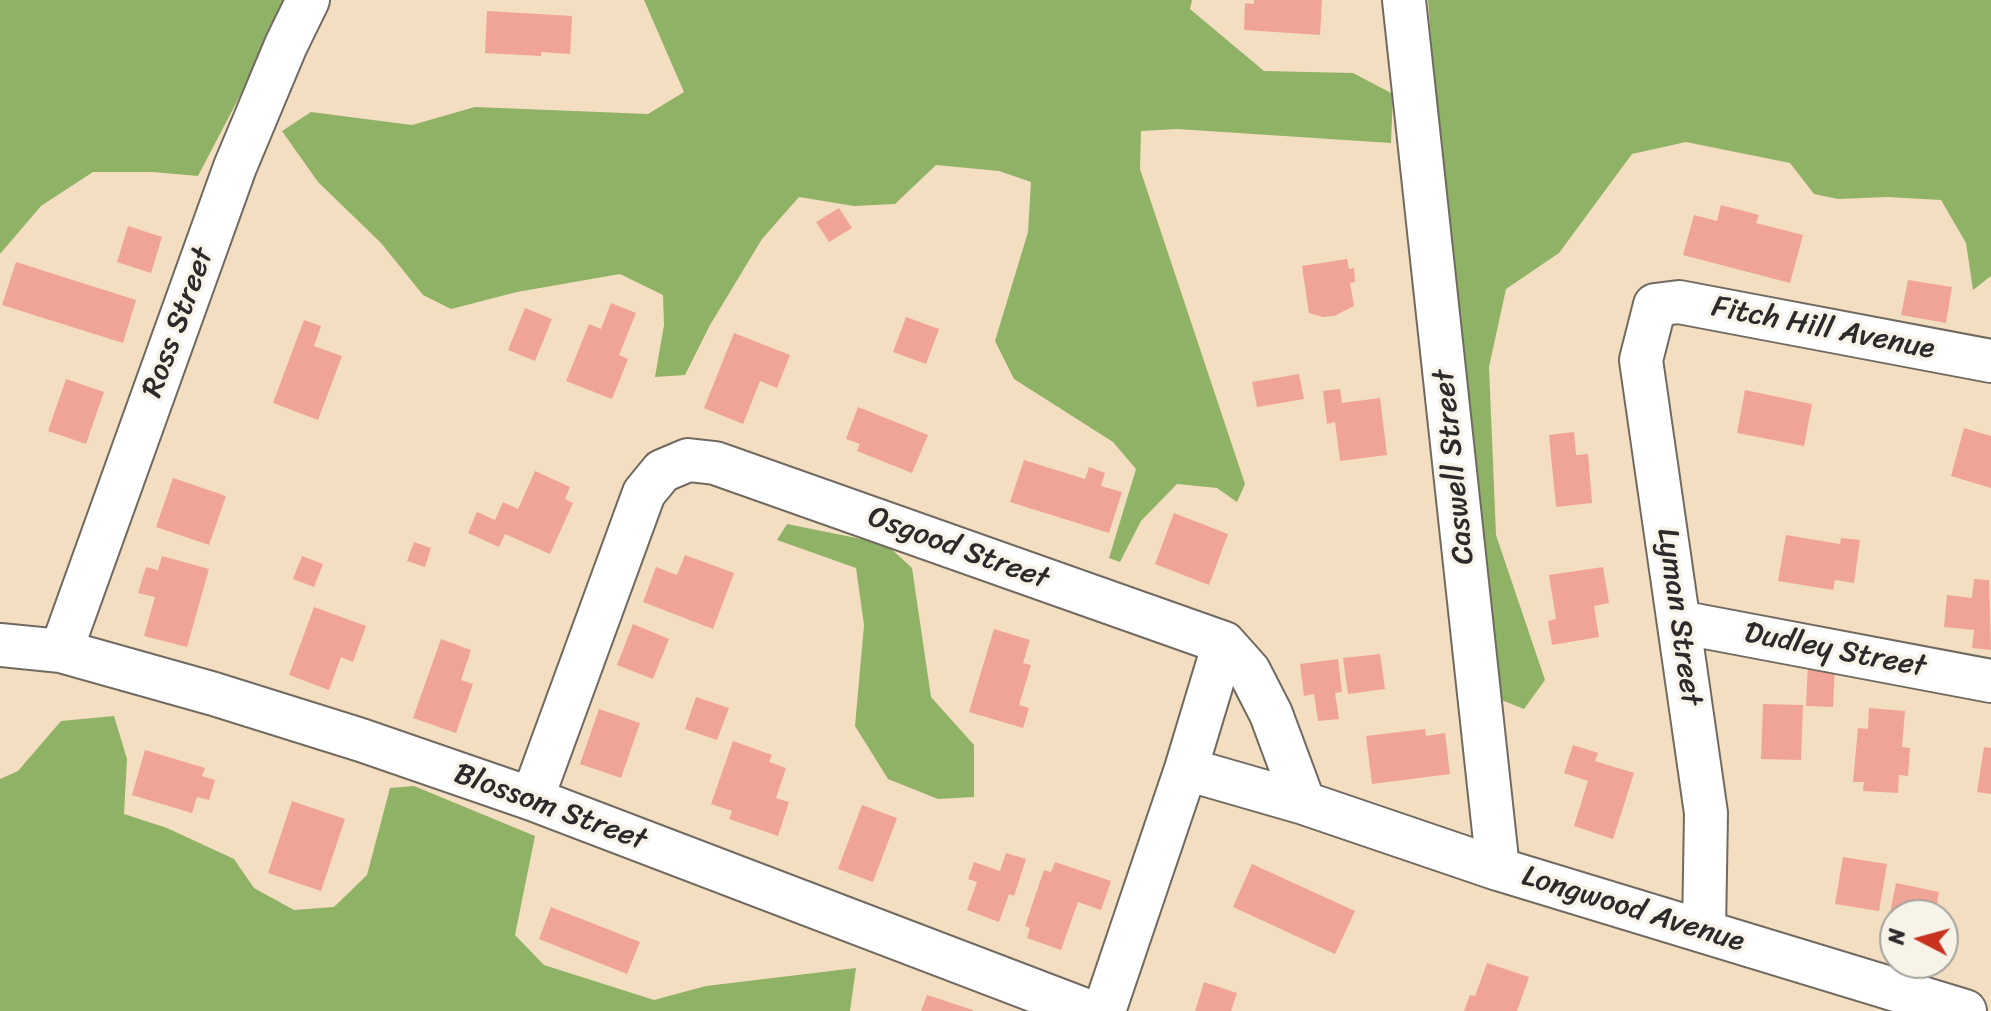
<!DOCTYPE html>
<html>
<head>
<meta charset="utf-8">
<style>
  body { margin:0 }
  #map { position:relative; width:1991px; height:1011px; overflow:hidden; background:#f4dec2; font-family:Sriracha,sans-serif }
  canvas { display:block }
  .north { position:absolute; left:1879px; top:899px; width:80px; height:80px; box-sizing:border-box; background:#f7f3e8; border:2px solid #a5a39c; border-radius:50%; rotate:276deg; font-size:22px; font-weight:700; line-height:32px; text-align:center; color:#2b2b2b }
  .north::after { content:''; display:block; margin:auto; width:28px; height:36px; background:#c8321e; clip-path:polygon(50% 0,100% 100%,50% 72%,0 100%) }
</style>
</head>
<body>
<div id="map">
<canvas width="1991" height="1011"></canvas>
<div class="north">N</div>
</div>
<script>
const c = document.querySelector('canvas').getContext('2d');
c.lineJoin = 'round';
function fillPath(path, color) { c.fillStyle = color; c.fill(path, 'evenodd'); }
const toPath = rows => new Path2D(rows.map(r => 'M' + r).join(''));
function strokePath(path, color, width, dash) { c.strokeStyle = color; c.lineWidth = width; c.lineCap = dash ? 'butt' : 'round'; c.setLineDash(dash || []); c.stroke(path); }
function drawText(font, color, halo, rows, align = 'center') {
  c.font = font + ' Sriracha,sans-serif'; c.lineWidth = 7; c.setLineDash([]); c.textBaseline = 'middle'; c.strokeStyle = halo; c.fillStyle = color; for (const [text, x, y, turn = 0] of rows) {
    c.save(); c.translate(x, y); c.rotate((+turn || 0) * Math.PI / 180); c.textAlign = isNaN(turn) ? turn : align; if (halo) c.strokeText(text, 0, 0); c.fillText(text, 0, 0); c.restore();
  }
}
fillPath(toPath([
  [0,0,290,0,198,176,153,172,93,172,41,206,0,254],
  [644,0,1192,0,1190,9,1264,71,1353,73,1393,94,1391,143,1177,129,1141,131,1140,169,1245,484,1237,502,1217,488,1177,484,1141,521,1120,562,1109,558,1136,469,1113,442,1014,379,995,341,1028,232,1031,182,999,171,936,165,895,204,854,206,799,197,762,239,710,325,685,375,655,377,664,325,663,295,620,274,517,292,451,309,423,295,381,243,318,182,282,131,311,112,412,125,475,107,648,114,684,92],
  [1428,0,1991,0,1991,276,1973,290,1966,243,1941,200,1887,197,1838,199,1814,194,1790,163,1686,142,1632,154,1559,253,1506,289,1489,367,1496,535,1545,680,1524,709,1494,697,1447,254],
  [787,524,886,544,912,568,931,697,974,745,974,797,938,799,888,779,855,726,864,625,856,568,777,540],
  [114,716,127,759,124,814,167,828,234,859,254,888,294,910,334,907,367,875,390,788,414,786,535,836,515,935,544,965,654,1000,706,986,856,968,850,1011,0,1011,0,779,18,771,61,721]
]), '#90b266');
fillPath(toPath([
  [1254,0,1322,0,1320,35,1244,30,1245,3,1254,4],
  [487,11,572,16,570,54,541,52,541,56,485,53],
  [1721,205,1759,215,1756,223,1803,235,1790,283,1683,255,1694,215,1717,221],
  [839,208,852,228,829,242,816,222],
  [128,226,162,237,151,273,117,262],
  [1347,259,1349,269,1354,268,1355,282,1350,283,1354,306,1334,316,1323,317,1309,313,1302,266],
  [16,262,136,300,123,343,2,305],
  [1908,280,1952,287,1946,323,1901,315],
  [611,303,636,313,619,355,628,359,612,399,566,381,589,324,601,329],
  [525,308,552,319,535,361,508,350],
  [906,317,939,329,926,364,893,352],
  [304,320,321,326,314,346,342,356,318,420,273,403],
  [734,333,790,355,777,388,760,381,743,424,704,408],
  [1299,374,1304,399,1257,407,1252,382],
  [66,379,104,392,86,444,48,431],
  [1340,389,1342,403,1380,398,1387,455,1340,461,1335,422,1327,424,1323,391],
  [1745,390,1812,404,1804,446,1737,433],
  [858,407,928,435,912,473,857,451,860,444,846,439],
  [1964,428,1991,436,1991,488,1951,476],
  [1574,432,1576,455,1588,454,1592,503,1556,507,1549,435],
  [1024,460,1085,479,1089,467,1105,473,1101,486,1122,492,1109,533,1010,502],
  [535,471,570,487,565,499,573,503,550,554,505,534,499,547,468,533,477,512,495,520,503,502,518,509],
  [173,478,226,496,209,545,156,527],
  [1174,513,1228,534,1209,585,1155,564],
  [1786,535,1840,544,1841,538,1860,540,1854,583,1835,580,1833,590,1778,581],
  [414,542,431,548,425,567,407,561],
  [685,555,734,573,713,629,643,602,656,567,677,575],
  [162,556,209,569,187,647,144,636,155,597,138,593,146,567,158,570],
  [302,556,323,564,314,587,293,579],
  [1603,567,1609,603,1594,606,1599,637,1552,645,1548,621,1556,619,1549,575],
  [1974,579,1989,580,1991,650,1972,648,1974,630,1944,627,1947,595,1972,598],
  [314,607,366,626,353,662,341,657,329,690,289,675],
  [633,624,669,639,653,679,617,665],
  [994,629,1030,640,1023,663,1031,665,1019,705,1029,708,1023,728,969,712],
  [441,639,471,650,461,680,473,684,456,733,413,718],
  [1380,654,1385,689,1348,694,1343,658],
  [1338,659,1342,692,1335,693,1339,719,1318,721,1314,694,1304,696,1300,664],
  [1808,664,1835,666,1833,707,1806,706],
  [696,697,729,708,717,740,685,729],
  [1763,704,1803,705,1801,760,1761,759],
  [1869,708,1905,711,1902,747,1910,748,1908,776,1899,775,1898,793,1863,791,1864,782,1853,782,1858,728,1868,729],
  [599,709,640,723,621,778,580,764],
  [1425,729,1426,736,1445,733,1450,774,1372,784,1366,736],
  [733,741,772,755,769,762,786,768,776,798,789,802,778,836,729,819,732,811,711,804],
  [1573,745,1598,753,1595,761,1634,773,1613,839,1574,826,1588,781,1564,773],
  [1984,747,1991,748,1991,794,1977,792],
  [145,750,205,768,202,776,215,780,209,800,197,797,192,813,132,795],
  [292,801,345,819,321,891,268,873],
  [862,805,897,818,873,882,838,869],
  [1006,853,1026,859,1014,896,1009,894,999,922,967,910,977,882,968,879,974,862,1000,871],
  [1843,857,1887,864,1879,911,1835,904],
  [1055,862,1111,881,1101,910,1078,902,1061,950,1027,938,1030,928,1025,926,1044,870,1051,872],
  [1252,864,1355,911,1335,954,1233,907],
  [1896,883,1939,892,1935,915,1890,913],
  [551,907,640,942,627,974,539,939],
  [1487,963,1529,977,1517,1011,1464,1011,1470,995,1475,996],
  [1204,982,1237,993,1231,1011,1195,1011],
  [927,995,973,1010,973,1011,921,1011]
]), '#f0a497');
const minor = toPath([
  [1404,0,1498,869],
  [1679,622,1991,681],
  [1224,643,1249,671,1271,714,1304,803,1498,869,1965,1011],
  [0,645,61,651,214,694,361,740,532,799,1088,1011],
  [61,651,235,167,286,45,308,0],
  [1186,769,1304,803],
  [532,799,644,493,662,471,688,460,715,463,1224,643,1186,769,1104,1011],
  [1704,931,1706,813,1641,360,1655,305,1679,302,1991,361]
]);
strokePath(minor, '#716a60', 46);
strokePath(minor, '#fff', 42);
drawText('30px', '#2b2b2b', '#f7f3e8', [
  ["Ross Street",179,323,-70],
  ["Fitch Hill Avenue",1823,329,11],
  ["Caswell Street",1455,467,-96],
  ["Osgood Street",958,549,20],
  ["Lyman Street",1678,617,82],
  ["Dudley Street",1835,651,11],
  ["Blossom Street",550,808,20],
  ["Longwood Avenue",1633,910,17]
]);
</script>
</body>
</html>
